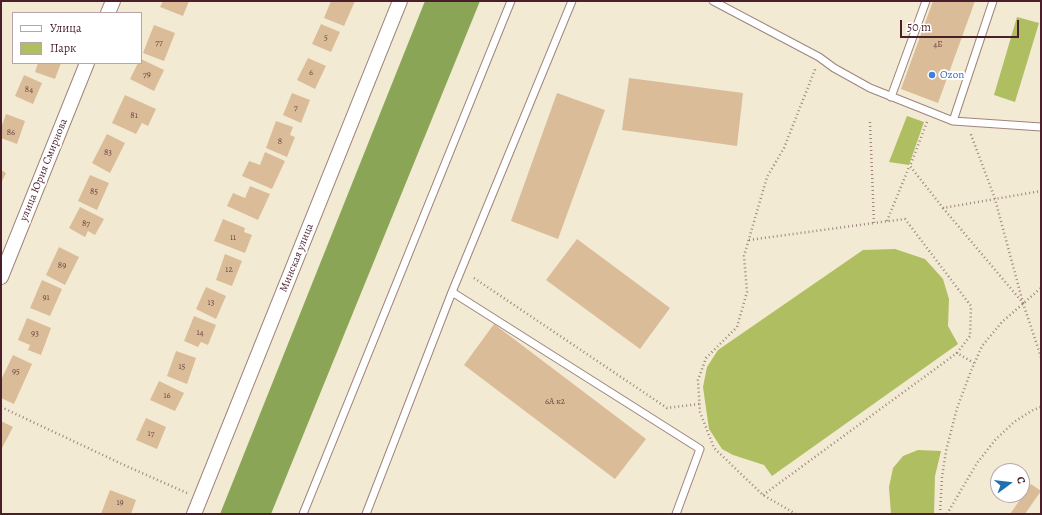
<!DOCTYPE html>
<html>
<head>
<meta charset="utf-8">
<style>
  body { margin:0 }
  #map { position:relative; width:1042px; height:515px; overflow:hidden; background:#f2ead2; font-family:Alegreya,serif }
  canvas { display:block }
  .frame { position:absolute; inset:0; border:2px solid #4a1f2b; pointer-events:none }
  .legend { position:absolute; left:12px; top:12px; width:130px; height:52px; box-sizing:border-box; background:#fff; border:1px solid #b7a5aa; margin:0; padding:5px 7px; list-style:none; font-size:12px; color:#4a1f2b }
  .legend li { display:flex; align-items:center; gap:8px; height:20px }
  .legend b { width:20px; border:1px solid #b7a5aa }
  .north { position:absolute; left:990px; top:463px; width:40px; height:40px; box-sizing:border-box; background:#fff; border:1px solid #b7a5aa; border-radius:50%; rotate:75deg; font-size:11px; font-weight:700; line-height:16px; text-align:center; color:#4a1f2b }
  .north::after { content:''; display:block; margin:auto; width:14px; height:18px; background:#1f6fb2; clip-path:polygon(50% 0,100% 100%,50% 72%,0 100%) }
  .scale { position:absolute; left:900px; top:20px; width:119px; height:18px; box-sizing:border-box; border:2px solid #4a1f2b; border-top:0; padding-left:5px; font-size:12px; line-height:14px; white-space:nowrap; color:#4a1f2b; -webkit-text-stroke:3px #fff; paint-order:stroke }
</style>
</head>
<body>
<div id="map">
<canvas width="1042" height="515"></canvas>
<div class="frame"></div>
<ul class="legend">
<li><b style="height:5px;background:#fff"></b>Улица</li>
<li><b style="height:11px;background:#afbe60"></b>Парк</li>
</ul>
<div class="north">С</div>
<div class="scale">50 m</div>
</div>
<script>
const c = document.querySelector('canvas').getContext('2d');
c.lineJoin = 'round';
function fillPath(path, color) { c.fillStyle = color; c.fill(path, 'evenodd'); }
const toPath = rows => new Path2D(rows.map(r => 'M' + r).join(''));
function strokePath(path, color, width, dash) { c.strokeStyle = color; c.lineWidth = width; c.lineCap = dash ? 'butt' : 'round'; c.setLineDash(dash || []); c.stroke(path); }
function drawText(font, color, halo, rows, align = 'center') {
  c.font = font + ' Alegreya,serif'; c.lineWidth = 4; c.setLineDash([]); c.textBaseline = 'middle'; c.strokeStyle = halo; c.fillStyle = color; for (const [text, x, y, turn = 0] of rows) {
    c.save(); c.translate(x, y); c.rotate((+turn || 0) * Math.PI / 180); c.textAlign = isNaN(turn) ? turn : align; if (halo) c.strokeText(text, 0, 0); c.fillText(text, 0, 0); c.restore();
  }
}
fillPath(toPath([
  [1017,17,1039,23,1015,102,994,95],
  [907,116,924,122,909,165,889,162],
  [895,249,925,259,943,279,949,299,948,326,958,344,772,476,764,465,733,455,722,449,709,429,703,387,707,367,718,350,863,250],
  [918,450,941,451,935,476,934,514,891,514,889,487,893,468,903,456]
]), '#afbe60');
fillPath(toPath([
  [425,1,480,1,271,514,220,514]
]), '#8ba556');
fillPath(toPath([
  [163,1,189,1,183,16,160,7],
  [331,1,355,1,344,26,324,18],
  [933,1,975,1,938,103,901,89],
  [321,24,340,32,331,52,312,44],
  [154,25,175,33,164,61,143,53],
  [308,58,326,66,315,89,297,80],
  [141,59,164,70,154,91,130,79,138,63,141,63],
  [38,63,61,63,55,79,35,72],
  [24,75,42,83,33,104,15,96],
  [629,78,743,93,737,146,622,130],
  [292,93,310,100,301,123,283,115],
  [557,93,605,110,558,239,511,221],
  [125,95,156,109,148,126,142,123,136,134,112,123],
  [6,114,25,121,17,144,1,138,1,128],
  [276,121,293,127,290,135,295,137,287,157,266,148],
  [107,134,125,143,110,173,92,163],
  [265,152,285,161,272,189,242,176,249,161,260,165],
  [1,170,6,173,1,183],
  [90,175,109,183,97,210,78,201],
  [250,186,270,194,258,220,227,206,233,193,245,198],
  [80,207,104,219,95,235,88,231,85,237,69,228],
  [223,219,245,228,244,232,252,235,245,253,214,241],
  [577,239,670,308,640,349,546,280],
  [59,247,79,257,65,285,46,275],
  [225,254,242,261,232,286,216,280],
  [42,280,62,289,50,316,30,308],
  [206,287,226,296,216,319,196,309],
  [194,316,216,325,208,345,201,342,198,347,184,341],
  [27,318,51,328,41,355,28,350,30,345,18,340],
  [494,324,646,439,615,479,464,365],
  [176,351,196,358,187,384,167,376],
  [13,355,32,364,14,404,1,398,1,380],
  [159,381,184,393,175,411,150,400],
  [146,418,166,427,157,449,136,440],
  [1,421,13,427,1,450],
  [1031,484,1041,491,1025,514,1010,514],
  [110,490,136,500,131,514,101,514]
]), '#dbbc98');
const lane = toPath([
  [572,1,452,292,700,449,676,514],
  [713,1,819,57,834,68,870,88,953,121,993,1],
  [891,97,926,1],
  [953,121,1041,127],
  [303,514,511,1],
  [366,514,452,292]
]);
const street = toPath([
  [108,13,113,1],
  [1,277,87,63],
  [194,514,400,1]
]);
strokePath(lane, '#9e847e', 9);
strokePath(street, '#9e847e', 16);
strokePath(toPath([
  [870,122,874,223,905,219,971,306,970,336,957,353,974,363],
  [927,122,910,166,943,208,1041,191],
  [943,208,1023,303,995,199,970,132],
  [887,221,909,167],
  [749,240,874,223],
  [474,278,667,408,699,404],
  [1023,303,1041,357],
  [1,407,124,465,187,493],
  [763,495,957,353],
  [796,514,763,495,714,448,700,412,698,380,706,358,737,327,747,292,744,256,767,177,784,148,816,67],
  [940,514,942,477,946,451,957,408,971,371,982,346,1002,322,1041,288],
  [947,514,977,463,996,439,1014,422,1033,410,1041,407]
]), '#9e847e', 2.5, [1, 3]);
strokePath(lane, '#fff', 7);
strokePath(street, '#fff', 14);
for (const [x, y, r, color] of [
  [932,75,4,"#3f7fe0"]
]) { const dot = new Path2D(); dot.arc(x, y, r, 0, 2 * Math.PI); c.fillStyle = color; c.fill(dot); strokePath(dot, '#fff', 1.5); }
drawText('9px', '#6e4646', null, [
  ["5",326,38],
  ["77",159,43],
  ["4Б",938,45],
  ["6",311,73],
  ["79",147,75],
  ["84",29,90],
  ["7",296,108],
  ["81",134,116],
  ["86",11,133],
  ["8",280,142],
  ["83",108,153],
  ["85",94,192],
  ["87",86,224],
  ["11",233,238],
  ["89",62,266],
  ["12",229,270],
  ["91",46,298],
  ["13",211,303],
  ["14",200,333],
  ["93",35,334],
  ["15",182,367],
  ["95",16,372],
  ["16",167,396],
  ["6А к2",555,402],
  ["17",151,434],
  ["19",120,503]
]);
drawText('11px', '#366cbe', '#fff', [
  ["Ozon",940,75]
], 'left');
drawText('11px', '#4a1f2b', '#fff', [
  ["улица Юрия Смирнова",44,170,-68],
  ["Минская улица",297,258,-68]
]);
</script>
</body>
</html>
